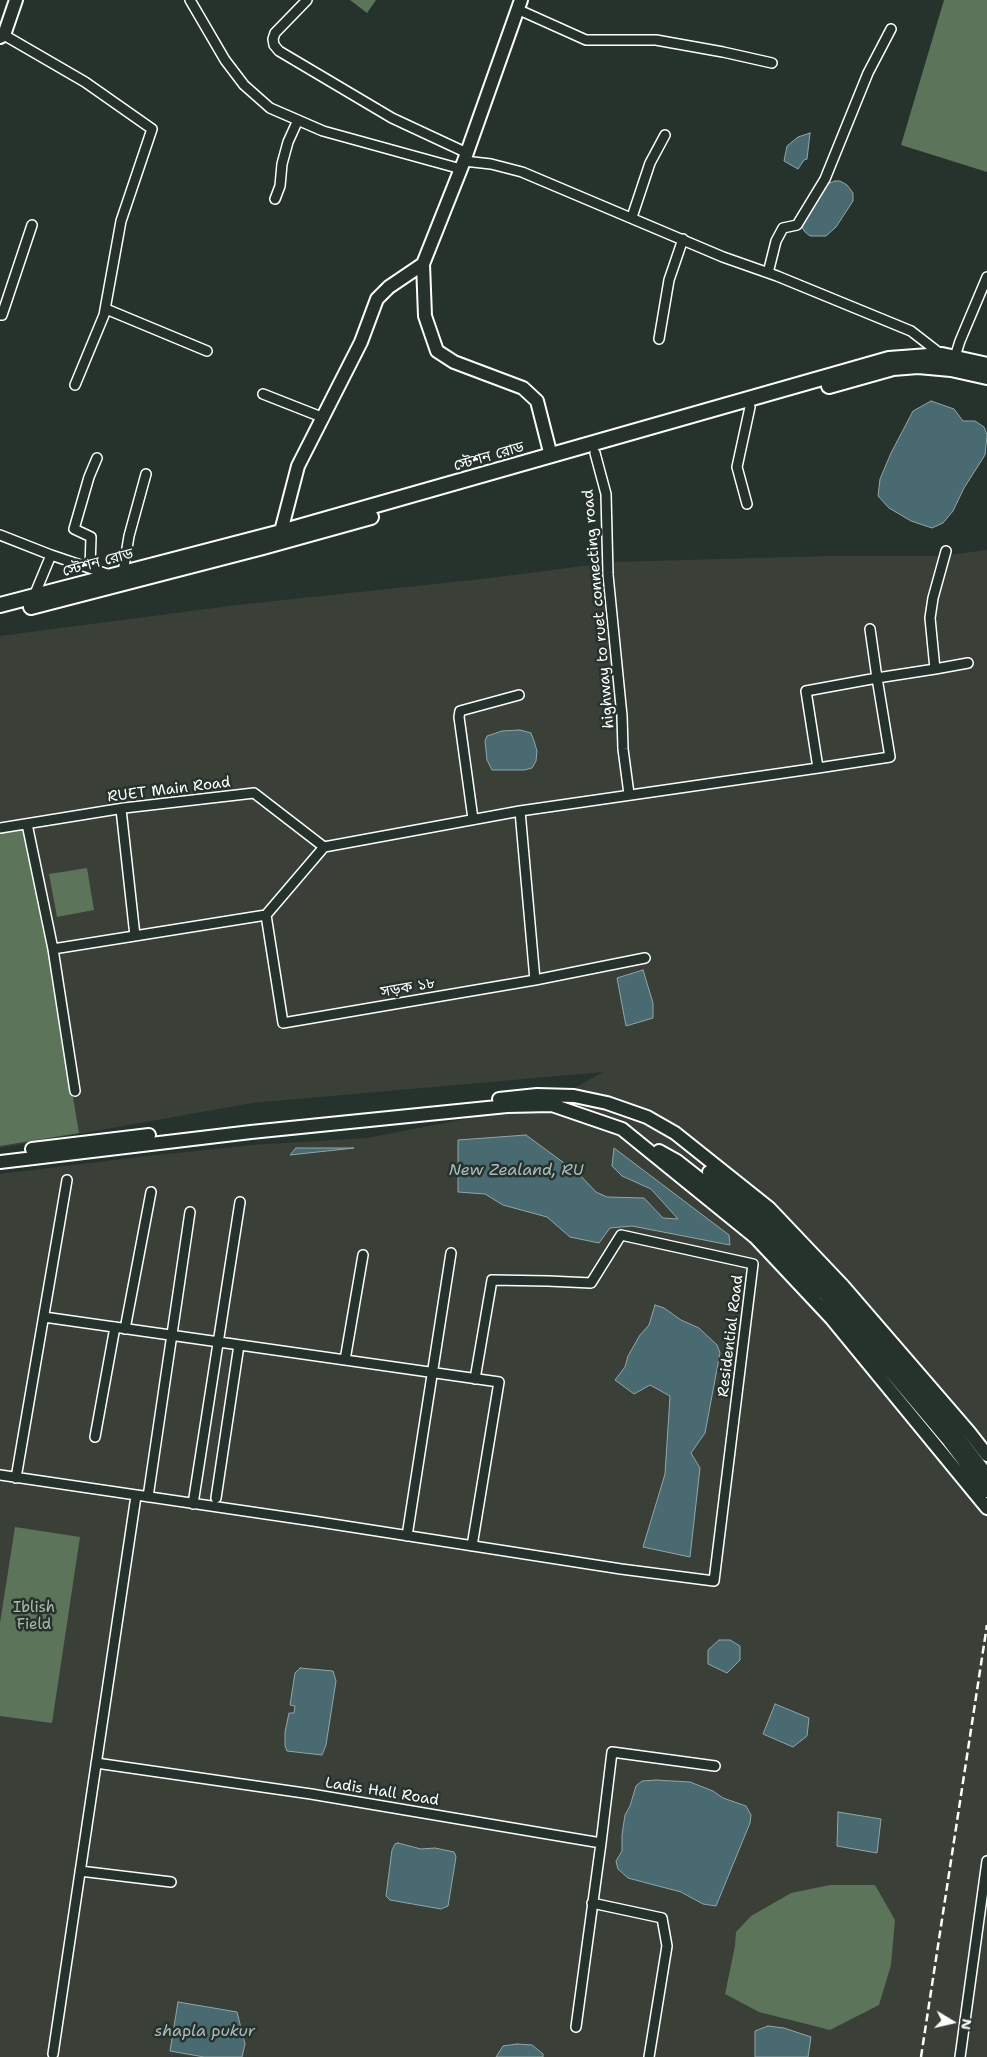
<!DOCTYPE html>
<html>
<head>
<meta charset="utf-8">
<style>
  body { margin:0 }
  #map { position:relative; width:987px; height:2057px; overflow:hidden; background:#26332d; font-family:"Shantell Sans",sans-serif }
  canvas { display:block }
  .north { position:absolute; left:927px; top:1997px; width:50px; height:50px; -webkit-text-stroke:4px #26332d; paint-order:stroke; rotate:99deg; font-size:14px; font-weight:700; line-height:20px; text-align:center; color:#fff }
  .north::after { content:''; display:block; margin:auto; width:18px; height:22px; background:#fff; clip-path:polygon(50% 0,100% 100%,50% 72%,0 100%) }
</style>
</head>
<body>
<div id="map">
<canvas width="987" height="2057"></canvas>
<div class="north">N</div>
</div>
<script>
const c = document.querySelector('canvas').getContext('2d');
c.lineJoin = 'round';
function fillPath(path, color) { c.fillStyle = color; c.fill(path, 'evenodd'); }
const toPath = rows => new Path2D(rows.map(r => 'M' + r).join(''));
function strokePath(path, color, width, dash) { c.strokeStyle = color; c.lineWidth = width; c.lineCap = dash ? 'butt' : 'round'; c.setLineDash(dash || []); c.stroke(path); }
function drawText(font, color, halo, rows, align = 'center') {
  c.font = font + ' "Shantell Sans","Noto Sans Bengali",sans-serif'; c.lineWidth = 5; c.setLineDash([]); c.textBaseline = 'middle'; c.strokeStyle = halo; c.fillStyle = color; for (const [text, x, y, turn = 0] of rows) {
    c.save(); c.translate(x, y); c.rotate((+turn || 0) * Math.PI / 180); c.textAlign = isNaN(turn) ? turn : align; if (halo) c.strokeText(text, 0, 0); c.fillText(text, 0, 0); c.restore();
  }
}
fillPath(toPath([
  [987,550,987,2057,0,2057,0,1174,148,1156,252,1145,367,1138,548,1103,603,1072,252,1103,0,1148,0,636,237,605,482,579,614,562,830,556,941,556]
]), '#3a3f38');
fillPath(toPath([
  [350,0,376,0,367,13],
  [944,0,987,0,987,172,901,145],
  [27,824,79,1133,0,1146,0,828],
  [87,868,94,910,57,917,49,874],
  [15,1527,80,1537,52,1723,0,1716,0,1623],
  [830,1885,875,1885,895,1920,891,1965,879,2005,830,2030,759,2012,725,1994,735,1946,736,1932,751,1916,791,1893]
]), '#5b745a');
const water = toPath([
  [810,133,807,159,804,160,798,169,784,161,787,146,798,137,810,133],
  [835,181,840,181,847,185,853,193,853,201,836,227,826,236,810,236,805,232,801,226,820,194,827,184,835,181],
  [931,401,954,409,963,421,975,421,984,427,987,435,985,455,964,488,953,511,943,523,932,528,911,521,889,508,878,496,880,479,891,453,913,411,931,401],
  [520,730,531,733,534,741,537,751,536,761,532,768,524,770,492,770,487,760,485,741,487,736,502,731,520,730],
  [643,970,653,1003,653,1018,626,1026,617,978,643,970],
  [526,1135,579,1174,596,1192,607,1197,644,1198,663,1218,678,1219,651,1189,622,1176,612,1166,614,1148,729,1235,730,1245,632,1226,610,1228,599,1243,570,1237,547,1217,503,1205,485,1194,458,1192,458,1140,526,1135],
  [296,1148,354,1148,290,1155,296,1148],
  [655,1305,664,1308,681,1320,699,1328,717,1345,720,1353,705,1433,691,1453,700,1468,690,1557,643,1547,665,1474,670,1396,650,1385,634,1394,615,1380,625,1367,628,1356,640,1335,649,1325,655,1305],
  [719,1640,730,1640,740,1646,740,1660,727,1673,708,1664,708,1650,719,1640],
  [300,1668,333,1671,336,1681,326,1745,322,1755,287,1751,285,1746,285,1732,289,1713,294,1713,295,1706,290,1705,295,1673,300,1668],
  [775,1704,809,1718,807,1736,793,1747,763,1734,775,1704],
  [656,1780,690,1782,713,1791,723,1798,746,1806,751,1815,750,1823,716,1906,703,1904,681,1892,628,1878,618,1869,616,1861,622,1851,622,1835,625,1815,630,1806,636,1786,642,1781,656,1780],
  [838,1812,881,1819,877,1853,837,1846,838,1812],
  [398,1843,421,1849,435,1848,454,1852,456,1857,448,1906,441,1909,390,1900,386,1896,392,1850,395,1844,398,1843],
  [178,2002,237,2012,245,2044,242,2057,204,2057,170,2051,178,2002],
  [768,2026,784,2028,811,2037,808,2057,755,2057,755,2031,768,2026],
  [517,2044,532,2045,543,2054,543,2057,496,2057,503,2046,517,2044]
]);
fillPath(water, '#496a70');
strokePath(water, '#92a6a9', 1);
const street = toPath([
  [190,0,225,60,244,85,270,108,323,131,461,169],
  [307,0,275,33,273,39,274,45,279,51,392,118,467,153],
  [517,9,586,40,656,40,723,52,772,63],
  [4,35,85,82,152,129,121,221,104,315,75,385],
  [464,161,491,164,522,172,723,257,777,276,911,331,942,355],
  [275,199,280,186,282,164,288,142,298,120],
  [632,217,650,163,665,135],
  [768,273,776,241,783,228,797,225,825,179,868,73,891,29],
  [106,309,207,351],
  [0,315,2,315,32,225],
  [659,339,669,280,683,239],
  [953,363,960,341,987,277],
  [263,394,324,418],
  [595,453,606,494,608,575,622,716,623,749,629,794],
  [747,504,737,467,750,407],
  [0,535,51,555,110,575],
  [90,568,91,537,74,529,89,477,97,458],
  [123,573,129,536,146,474],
  [34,596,51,555],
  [870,629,877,678,890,757,818,768,806,691,877,678,935,669,930,618,933,598,946,551],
  [935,669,968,663],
  [121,809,135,936],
  [520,811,535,980],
  [473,819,459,717,460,711,519,695],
  [27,824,53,949,75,1091],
  [0,828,124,808,254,793,324,847],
  [266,915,283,1023,535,980,645,958],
  [53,949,266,915,324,847,520,811,818,768],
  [44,1317,499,1382,472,1546],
  [125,1329,151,1192],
  [345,1360,363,1255],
  [95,1437,115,1327],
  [0,1475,313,1521,621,1569,714,1581,753,1264,621,1235,591,1283,548,1281,492,1280,475,1379],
  [16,1478,67,1180],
  [148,1497,190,1212],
  [216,1498,239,1345],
  [193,1504,240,1202],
  [407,1536,451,1253],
  [96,1763,311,1794,601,1843,576,2027],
  [601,1843,612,1752,715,1766],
  [80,1871,171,1882],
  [592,1903,662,1918,667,1946,649,2057],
  [53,2054,136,1496],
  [960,2057,987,1861]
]);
const secondary = toPath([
  [0,37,4,35,16,0],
  [423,264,425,316,437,351,454,362,523,388,537,401,551,456],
  [279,539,298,466,361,342,377,299,389,287,423,264,464,161,521,0],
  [499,1099,537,1095,574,1096,607,1103,647,1117,675,1133,769,1208,843,1286,969,1432,987,1455],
  [32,1149,149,1135],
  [659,1151,677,1161,756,1223,825,1294,949,1441,987,1491],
  [0,1162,251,1132,507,1106,552,1105,622,1129,755,1237,831,1318,987,1508],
  [709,1172,763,1215,832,1287,956,1435,987,1475]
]);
const primary = toPath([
  [829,386,893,368,918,366,951,369,987,377],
  [0,605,281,532,889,359,942,355,987,365],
  [31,607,263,547,371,517]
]);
strokePath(street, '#fff', 12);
strokePath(secondary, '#fff', 16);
strokePath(primary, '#fff', 18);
strokePath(street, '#26332d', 9);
strokePath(secondary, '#26332d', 12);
strokePath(primary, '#26332d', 14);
strokePath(toPath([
  [921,2057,987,1625]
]), '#fff', 2.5, [8, 4]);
drawText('15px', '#fff', '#26332d', [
  ["স্টেশন রোড",489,457,-16],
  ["স্টেশন রোড",98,563,-15],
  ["highway to ruet connecting road",599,609,-95],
  ["RUET Main Road",169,790,-7],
  ["সড়ক ১৮",408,988,-10],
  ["Residential Road",731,1336,-83],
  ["Ladis Hall Road",382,1792,9]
]);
drawText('15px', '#adbaac', '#26332d', [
  ["Iblish",34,1608],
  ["Field",34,1625]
]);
drawText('italic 16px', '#adbcbf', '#26332d', [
  ["New Zealand, RU",516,1171],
  ["shapla pukur",205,2032]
]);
</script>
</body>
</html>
